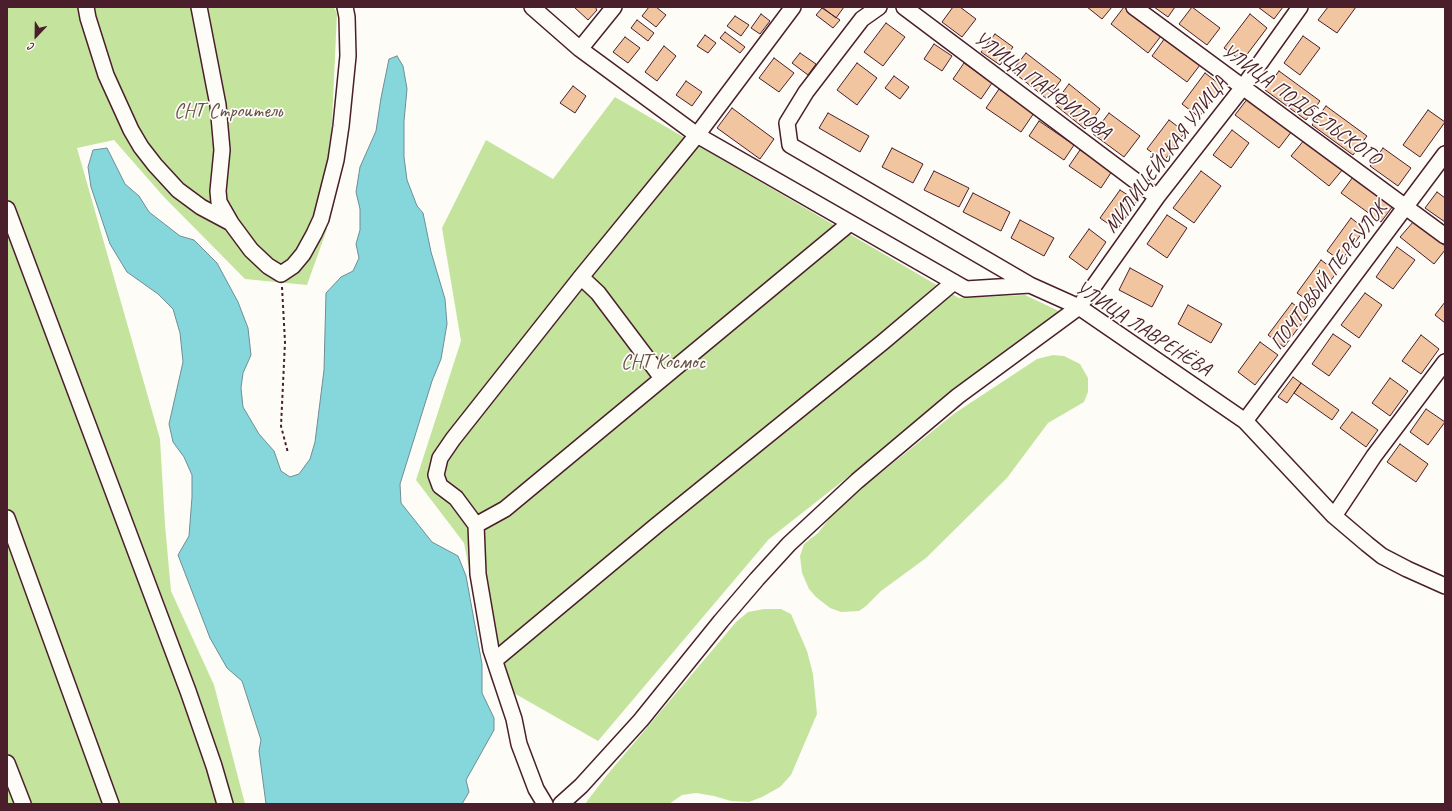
<!DOCTYPE html>
<html>
<head>
<meta charset="utf-8">
<style>
  body { margin:0 }
  #map { position:relative; width:1452px; height:811px; overflow:hidden; background:#fdfcf7; font-family:Caveat,sans-serif }
  canvas { display:block }
  .frame { position:absolute; inset:0; border:8px solid #4a1f2b; pointer-events:none }
  .north { position:absolute; left:16px; top:16px; width:40px; height:40px; -webkit-text-stroke:3px #fdfcf7; paint-order:stroke; rotate:202deg; font-size:11px; font-weight:700; line-height:16px; text-align:center; color:#4a1f2b }
  .north::after { content:''; display:block; margin:auto; width:14px; height:18px; background:#4a1f2b; clip-path:polygon(50% 0,100% 100%,50% 72%,0 100%) }
</style>
</head>
<body>
<div id="map">
<canvas width="1452" height="811"></canvas>
<div class="frame"></div>
<div class="north">С</div>
</div>
<script>
const c = document.querySelector('canvas').getContext('2d');
c.lineJoin = 'round';
function fillPath(path, color) { c.fillStyle = color; c.fill(path, 'evenodd'); }
const toPath = rows => new Path2D(rows.map(r => 'M' + r).join(''));
function strokePath(path, color, width, dash) { c.strokeStyle = color; c.lineWidth = width; c.lineCap = dash ? 'butt' : 'round'; c.setLineDash(dash || []); c.stroke(path); }
function drawText(font, color, halo, rows, align = 'center') {
  c.font = font + ' Caveat,sans-serif'; c.lineWidth = 3.5; c.setLineDash([]); c.textBaseline = 'middle'; c.strokeStyle = halo; c.fillStyle = color; for (const [text, x, y, turn = 0] of rows) {
    c.save(); c.translate(x, y); c.rotate((+turn || 0) * Math.PI / 180); c.textAlign = isNaN(turn) ? turn : align; if (halo) c.strokeText(text, 0, 0); c.fillText(text, 0, 0); c.restore();
  }
}
fillPath(toPath([
  [7,7,334,7,337,14,327,229,307,285,245,279,164,197,114,140,77,148,160,439,165,525,171,591,214,685,245,804,7,804],
  [615,97,959,298,1025,295,1059,311,769,539,598,741,491,680,464,543,416,480,461,341,442,228,486,140,553,179],
  [1053,355,1064,356,1080,364,1088,378,1088,392,1084,402,1048,423,1007,478,926,558,881,591,866,606,859,611,841,612,830,608,816,597,809,589,802,573,800,556,804,544,818,533,844,500,867,484,955,413,1037,359],
  [764,609,781,609,791,614,807,651,813,674,817,714,791,775,780,787,762,797,749,802,731,801,714,796,696,793,682,795,669,804,585,804,607,775,736,622,748,612]
]), '#c4e49d');
const water = toPath([
  [397,56,403,66,407,89,404,121,404,157,407,180,417,206,423,213,431,252,445,299,447,324,441,359,432,381,400,484,401,503,432,542,458,556,466,576,482,664,482,693,494,718,494,730,466,780,469,792,462,804,266,804,259,751,261,740,242,681,227,668,210,638,178,555,189,536,192,497,192,475,184,457,173,442,169,424,183,362,180,333,173,309,158,294,127,272,110,244,91,187,88,167,93,150,107,148,125,184,139,196,149,212,180,236,194,240,217,263,238,302,248,328,251,355,243,373,241,388,243,407,259,434,274,451,281,471,290,477,299,474,310,459,315,442,324,370,326,293,341,277,353,271,359,258,356,244,360,230,360,209,356,192,360,167,376,131,381,98,389,59,397,56]
]);
fillPath(water, '#86d7dc');
strokePath(water, '#6e8d95', 1);
const building = toPath([
  [574,7,595,7,597,10,588,20,574,7],
  [649,7,656,7,666,15,656,27,642,16,649,7],
  [822,7,844,7,836,18,822,7],
  [953,7,960,7,976,19,962,37,942,22,953,7],
  [1087,7,1112,7,1102,19,1087,7],
  [1124,7,1161,36,1148,53,1111,24,1124,7],
  [1154,7,1175,7,1168,17,1154,7],
  [1192,7,1220,28,1207,45,1179,24,1192,7],
  [1258,7,1283,7,1274,19,1258,7],
  [1328,7,1356,7,1337,33,1318,20,1328,7],
  [822,8,840,20,833,28,816,15,822,8],
  [761,14,770,21,760,34,751,28,761,14],
  [1250,14,1267,28,1242,61,1224,48,1250,14],
  [735,16,749,25,741,36,727,26,735,16],
  [637,20,654,33,648,41,631,28,637,20],
  [886,23,905,37,883,66,864,52,886,23],
  [725,32,745,47,740,53,720,38,725,32],
  [995,34,1013,47,1000,65,981,52,995,34],
  [705,35,716,43,708,53,697,46,705,35],
  [1303,36,1320,48,1300,75,1284,63,1303,36],
  [625,37,640,48,628,63,613,52,625,37],
  [1165,38,1200,65,1187,82,1152,56,1165,38],
  [934,44,952,56,942,71,924,59,934,44],
  [664,46,676,56,657,81,645,72,664,46],
  [800,53,816,64,808,75,792,63,800,53],
  [1026,53,1061,80,1047,99,1012,71,1026,53],
  [774,58,794,73,779,92,759,78,774,58],
  [857,63,877,78,857,105,837,90,857,63],
  [964,63,992,83,981,99,953,79,964,63],
  [1279,71,1320,101,1306,120,1265,90,1279,71],
  [1205,73,1222,86,1199,117,1182,104,1205,73],
  [894,76,909,87,900,99,885,88,894,76],
  [686,81,702,92,692,106,676,95,686,81],
  [1069,84,1100,109,1085,129,1054,104,1069,84],
  [573,86,586,96,575,113,560,103,573,86],
  [999,89,1034,113,1021,132,986,108,999,89],
  [1248,98,1292,131,1279,148,1235,115,1248,98],
  [1326,106,1367,136,1353,155,1312,125,1326,106],
  [732,108,774,139,760,159,717,128,732,108],
  [1428,110,1445,122,1420,157,1403,145,1428,110],
  [828,113,869,136,860,152,819,128,828,113],
  [1109,113,1140,136,1124,157,1093,134,1109,113],
  [1169,120,1185,132,1164,161,1147,149,1169,120],
  [1039,121,1074,145,1064,160,1029,136,1039,121],
  [1232,130,1249,143,1231,168,1213,155,1232,130],
  [1305,139,1343,169,1329,186,1291,156,1305,139],
  [892,148,923,164,913,183,882,167,892,148],
  [1383,148,1411,168,1398,186,1370,166,1383,148],
  [1080,150,1112,171,1101,188,1069,166,1080,150],
  [934,171,969,188,959,207,924,190,934,171],
  [1201,171,1221,186,1194,223,1173,208,1201,171],
  [1353,177,1393,206,1381,222,1341,193,1353,177],
  [1120,190,1137,201,1117,230,1100,218,1120,190],
  [1437,192,1445,198,1445,222,1425,208,1437,192],
  [973,193,1010,212,1001,231,963,212,973,193],
  [1167,215,1187,228,1167,258,1147,244,1167,215],
  [1351,218,1365,229,1341,261,1327,251,1351,218],
  [1020,220,1054,238,1044,256,1011,238,1020,220],
  [1414,221,1445,246,1445,250,1434,264,1400,237,1414,221],
  [1089,229,1106,242,1087,270,1069,257,1089,229],
  [1397,247,1415,260,1393,289,1376,277,1397,247],
  [1321,260,1337,272,1313,304,1297,293,1321,260],
  [1130,268,1163,286,1152,307,1119,290,1130,268],
  [1365,293,1382,305,1359,338,1341,325,1365,293],
  [1445,302,1445,323,1435,315,1445,302],
  [1292,303,1308,315,1284,347,1268,335,1292,303],
  [1188,305,1222,324,1211,343,1178,324,1188,305],
  [1333,334,1351,346,1329,376,1312,364,1333,334],
  [1421,335,1439,349,1421,374,1402,361,1421,335],
  [1260,342,1278,355,1255,385,1238,372,1260,342],
  [1293,377,1301,383,1287,403,1278,397,1293,377],
  [1390,378,1408,391,1390,416,1372,403,1390,378],
  [1301,383,1339,410,1332,420,1294,393,1301,383],
  [1426,409,1445,422,1428,445,1410,432,1426,409],
  [1352,412,1378,430,1366,447,1340,428,1352,412],
  [1400,444,1428,464,1416,482,1387,462,1400,444]
]);
fillPath(building, '#f2c5a1');
strokePath(building, '#4a1f2b', 1);
const minor = toPath([
  [86,7,88,18,106,75,131,130,141,147,155,165,178,190,201,207,231,223],
  [199,7,218,105,222,150,218,191,219,202,231,223,251,250,268,266,281,274,293,266,303,254,314,234,321,219,336,160,341,126,348,56,347,17,345,7],
  [532,7,580,49,697,135,966,289,1030,285],
  [879,7,862,19,806,92,787,123,790,145,1030,285,1079,307,1245,421,1334,516,1367,544,1382,556,1407,569,1445,586],
  [904,7,1157,197],
  [1134,7,1445,236],
  [580,49,614,7],
  [7,209,188,691,214,766,225,804],
  [581,277,598,293,662,378],
  [1245,421,1445,154],
  [1334,516,1374,456,1445,362],
  [7,518,111,804],
  [476,525,505,509,850,223],
  [495,660,657,525,883,342,954,282],
  [7,763,23,804],
  [545,804,536,789,519,744,514,719,491,650,478,574,476,525,456,498,440,486,436,475,440,458,453,439,581,277,697,135,793,7],
  [561,804,581,786,641,720,721,621,757,579,789,544,857,481,958,396,1079,307,1157,197,1243,87,1300,7]
]);
strokePath(minor, '#4a1f2b', 18);
strokePath(toPath([
  [282,287,285,342,281,426,288,453]
]), '#4a1f2b', 2, [3, 3]);
strokePath(minor, '#fdfcf7', 15);
drawText('20px', '#4a1f2b', '#fdfcf7', [
  ["УЛИЦА ПАНФИЛОВА",1042,86,37],
  ["УЛИЦА ПОДБЕЛЬСКОГО",1301,105,36],
  ["МИЛИЦЕЙСКАЯ УЛИЦА",1166,155,-53],
  ["ПОЧТОВЫЙ ПЕРЕУЛОК",1329,276,-53],
  ["УЛИЦА ЛАВРЕНЁВА",1143,329,33]
]);
drawText('20px', '#685048', '#fdfcf7', [
  ["СНТ Строитель",228,112],
  ["СНТ Космос",663,363]
]);
</script>
</body>
</html>
